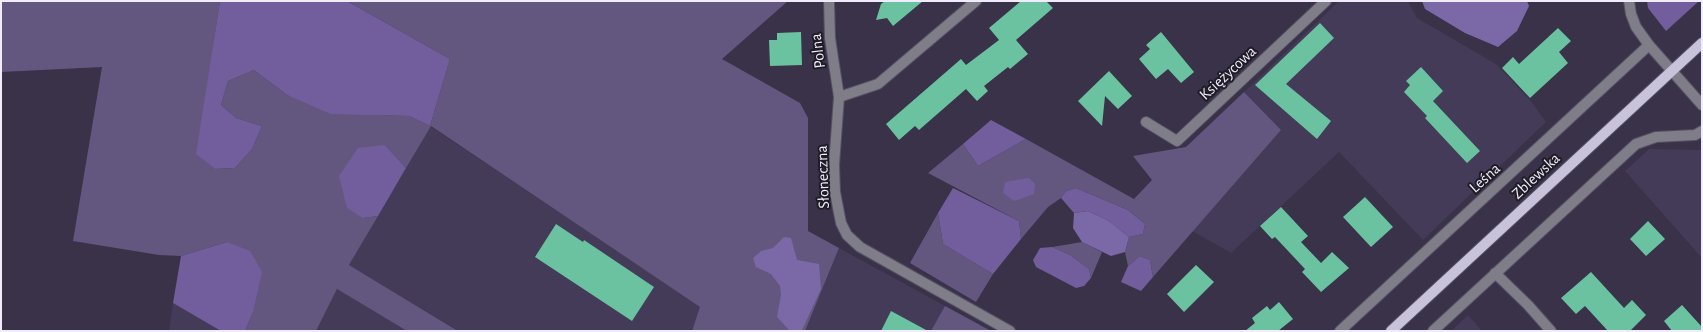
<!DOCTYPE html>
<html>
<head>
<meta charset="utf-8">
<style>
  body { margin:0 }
  #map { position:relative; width:1703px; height:332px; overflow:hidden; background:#393249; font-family:"Alegreya Sans",sans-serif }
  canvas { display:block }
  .frame { position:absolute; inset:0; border:2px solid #f0ecfb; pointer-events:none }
</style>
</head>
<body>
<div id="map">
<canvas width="1703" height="332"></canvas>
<div class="frame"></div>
</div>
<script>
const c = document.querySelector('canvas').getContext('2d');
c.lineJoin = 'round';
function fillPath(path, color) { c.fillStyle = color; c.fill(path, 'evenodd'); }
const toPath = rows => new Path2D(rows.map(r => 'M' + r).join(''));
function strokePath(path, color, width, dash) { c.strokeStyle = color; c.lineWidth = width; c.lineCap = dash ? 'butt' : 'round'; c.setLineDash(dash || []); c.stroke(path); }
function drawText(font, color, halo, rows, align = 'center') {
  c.font = font + ' "Alegreya Sans",sans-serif'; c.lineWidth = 4; c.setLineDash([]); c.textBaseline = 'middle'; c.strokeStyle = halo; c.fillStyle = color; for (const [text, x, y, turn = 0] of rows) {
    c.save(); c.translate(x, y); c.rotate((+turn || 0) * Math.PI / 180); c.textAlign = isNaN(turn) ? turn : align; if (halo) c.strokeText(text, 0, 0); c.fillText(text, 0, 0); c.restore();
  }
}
fillPath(toPath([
  [1339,1,1408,1,1417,18,1496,64,1531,101,1546,122,1423,240,1339,152,1231,253,1192,231,1281,130,1244,92],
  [430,126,701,307,692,331,459,331,349,265],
  [1649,149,1702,150,1702,258,1625,171],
  [839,248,991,331,805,331],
  [337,289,407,331,316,331],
  [173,303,221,331,169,331],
  [1468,315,1482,331,1451,331]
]), '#433b58');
fillPath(toPath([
  [1,1,220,1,197,154,215,169,235,168,252,149,262,126,236,118,221,105,228,81,254,70,287,95,377,115,409,116,430,126,450,59,347,1,788,1,722,59,800,103,808,118,808,231,839,248,805,331,692,331,700,307,431,126,406,168,385,145,363,218,378,216,349,265,458,331,407,331,337,289,316,331,245,331,253,312,227,242,181,256,159,255,73,241,102,67,1,72],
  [1244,92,1281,130,1153,277,1150,260,1140,256,1128,266,1125,252,1129,237,1143,234,1145,224,1128,210,1076,188,1066,191,1061,198,1048,207,1021,239,1019,221,928,173,963,144,978,166,1026,139,1134,199,1152,180,1133,156,1186,147],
  [938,213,943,244,993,274,976,302,910,263],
  [1082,242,1102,252,1091,278,1089,269,1070,255,1052,247],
  [945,306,991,331,931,331]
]), '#63577f');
fillPath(toPath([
  [220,1,347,1,450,59,430,126,409,116,331,114,287,95,254,70,228,81,221,105,236,118,262,126,252,149,235,168,215,169,196,154],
  [1647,1,1699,1,1666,31,1648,8],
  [991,120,1026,139,978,166,963,144],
  [385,145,406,168,378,216,363,218,347,208,339,176,358,148],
  [1029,178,1035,184,1034,194,1014,201,1003,193,1005,182],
  [953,188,1019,221,1021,239,993,274,943,244,938,213],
  [1076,188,1128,210,1145,224,1143,234,1129,237,1109,221,1088,211,1074,213,1061,198,1066,191],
  [227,242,250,251,262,272,253,312,245,331,221,331,173,303,181,256],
  [1052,247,1070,255,1089,269,1091,278,1084,286,1076,288,1036,267,1033,260,1040,248],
  [1140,256,1150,260,1153,277,1141,291,1121,282,1128,266]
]), '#725e9d');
fillPath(toPath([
  [1422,1,1527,1,1529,6,1517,31,1498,47,1465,33,1425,9],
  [1088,211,1109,221,1129,237,1125,252,1111,256,1082,242,1073,228,1074,213],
  [784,237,791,238,797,260,819,264,821,289,802,330,790,331,777,317,781,295,780,286,771,274,756,267,753,258,761,251,773,248]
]), '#7b68a7');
fillPath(toPath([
  [885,1,923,1,893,26,887,18,876,20,881,4],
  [1021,1,1046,1,1053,8,1016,40,1028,54,1010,69,1008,67,984,86,988,91,977,101,966,89,919,130,915,126,899,140,886,124,961,59,966,65,999,40,989,28],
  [1320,23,1334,38,1286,84,1331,121,1317,139,1255,85],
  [1558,28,1571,41,1559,52,1568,63,1530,98,1502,68,1513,57,1519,64],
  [801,32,802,65,770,66,769,40,777,40,777,33],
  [1161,32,1194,72,1181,83,1168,69,1156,79,1139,59,1150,49,1146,45],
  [1421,67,1443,91,1433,101,1480,151,1467,163,1425,118,1427,116,1404,92,1410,85,1406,81],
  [1109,71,1132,96,1118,109,1105,96,1102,126,1078,101],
  [1365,197,1393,227,1371,247,1343,217],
  [1281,207,1308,236,1301,242,1321,263,1332,252,1349,268,1321,292,1302,272,1305,269,1275,237,1272,239,1260,226],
  [1648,221,1665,239,1646,256,1630,239],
  [556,224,583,242,584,240,654,287,632,321,535,257],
  [1196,265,1214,282,1184,312,1167,294],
  [1591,272,1624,308,1632,300,1646,315,1630,331,1608,331,1585,306,1576,314,1561,298],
  [1279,302,1293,319,1278,331,1245,331,1255,323,1252,318,1267,306,1270,310],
  [1682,305,1702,327,1702,331,1672,331,1664,321],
  [891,311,928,331,881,331]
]), '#6bc2a0');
const minor = toPath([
  [829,1,830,38,839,97,834,165,835,192,841,223,847,235,860,247,1010,331],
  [1629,1,1631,14,1636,27,1649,45,1702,105],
  [839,97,878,84,976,1],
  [1146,122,1177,141,1326,1],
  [1495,273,1528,305,1551,331],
  [1340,331,1649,45],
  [1433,331,1636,144,1656,137,1695,135,1702,131]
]);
const major = toPath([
  [1391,331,1702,43]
]);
strokePath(minor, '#565065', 12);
strokePath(major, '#565065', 12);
strokePath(minor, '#7f7d88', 10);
strokePath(major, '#c8c2da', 10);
drawText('16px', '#f0ecfb', '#1f1c26', [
  ["Polna",818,51,-97],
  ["Księżycowa",1228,73,-43],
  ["Zblewska",1536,176,-43],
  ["Słoneczna",823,177,-92],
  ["Leśna",1485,178,-42]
]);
</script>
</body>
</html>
